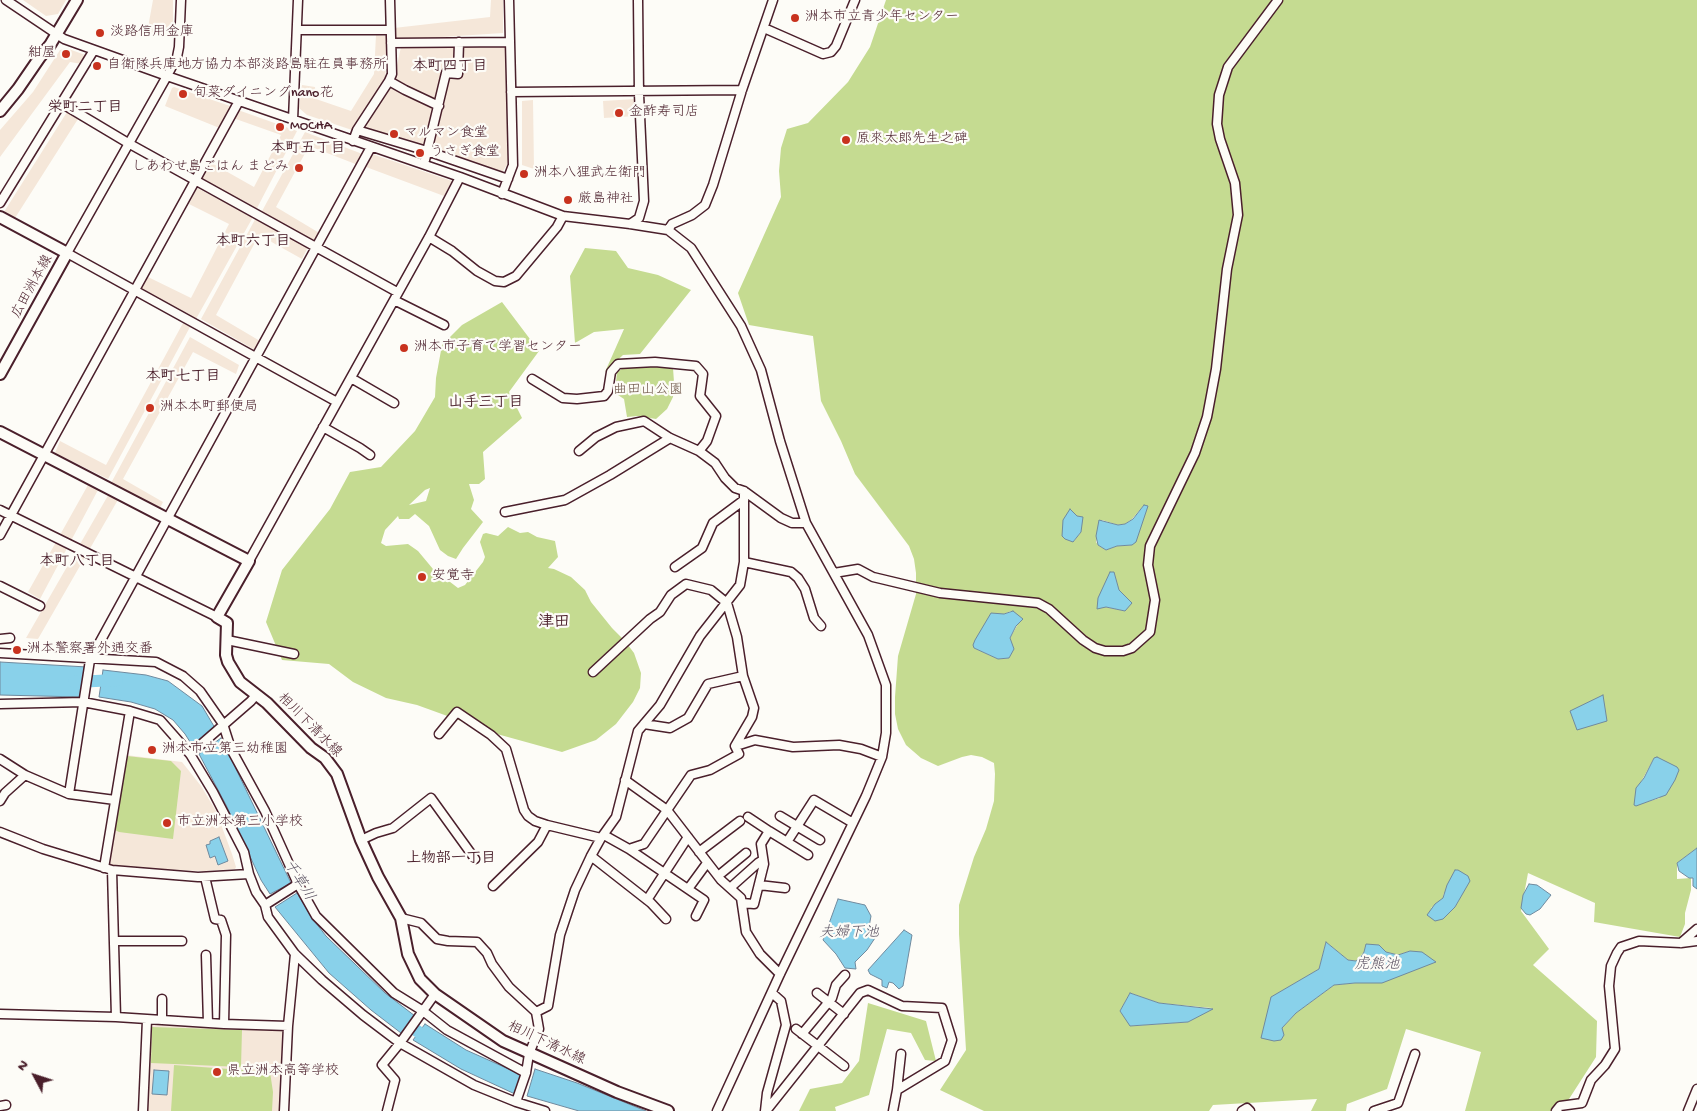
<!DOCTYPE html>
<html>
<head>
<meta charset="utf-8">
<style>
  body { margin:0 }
  #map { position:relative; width:1697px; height:1111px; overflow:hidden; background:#fdfcf7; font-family:"Gochi Hand",sans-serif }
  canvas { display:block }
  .north { position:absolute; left:10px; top:1051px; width:50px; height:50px; -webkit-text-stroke:4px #fdfcf7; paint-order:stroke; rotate:310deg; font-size:14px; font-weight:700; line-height:20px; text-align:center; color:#4a1f2b }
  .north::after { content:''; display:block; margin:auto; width:18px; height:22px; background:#4a1f2b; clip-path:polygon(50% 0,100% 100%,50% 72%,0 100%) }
</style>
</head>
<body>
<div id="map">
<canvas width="1697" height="1111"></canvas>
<div class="north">N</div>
</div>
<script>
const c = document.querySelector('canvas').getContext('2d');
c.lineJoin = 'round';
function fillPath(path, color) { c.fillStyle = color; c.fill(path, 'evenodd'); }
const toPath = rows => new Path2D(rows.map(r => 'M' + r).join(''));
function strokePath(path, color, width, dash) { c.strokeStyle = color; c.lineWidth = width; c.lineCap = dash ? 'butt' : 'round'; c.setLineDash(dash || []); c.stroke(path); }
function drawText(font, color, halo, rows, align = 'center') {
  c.font = font + ' "Gochi Hand","Klee One",sans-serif'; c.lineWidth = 4.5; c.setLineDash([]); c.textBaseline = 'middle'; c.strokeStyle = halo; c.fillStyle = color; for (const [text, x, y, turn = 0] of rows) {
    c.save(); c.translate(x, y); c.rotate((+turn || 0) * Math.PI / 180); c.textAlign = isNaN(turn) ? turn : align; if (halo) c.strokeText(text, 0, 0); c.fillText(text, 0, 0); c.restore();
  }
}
fillPath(toPath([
  [23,0,66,0,58,14,46,16],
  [153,0,173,0,173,38,147,33],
  [491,0,503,0,503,33,396,40,394,28,490,17],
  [376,35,388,36,385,81,352,130,307,115,299,108,302,85,315,87,316,99,351,111,374,74],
  [507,45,508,163,498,179,360,132,393,83,401,47],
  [66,48,88,56,82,64,70,62,0,157,0,130,33,92,60,50],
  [174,87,233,107,222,129,165,106,172,88],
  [635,99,635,116,604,118,603,101],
  [533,100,534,169,522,165,522,101],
  [238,110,297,131,255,212,199,180,208,161,254,187,281,135,233,118],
  [67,112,78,119,15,218,4,212],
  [305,132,365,155,358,165,309,146,276,207,321,234,314,244,261,213],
  [372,154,452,181,444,196,366,167],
  [197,188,253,217,196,319,141,289,148,277,191,298,229,224,189,204],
  [258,214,308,247,302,259,259,235,216,315,260,341,255,350,201,319],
  [183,323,190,327,108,479,55,453,60,441,106,465],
  [190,337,239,365,236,374,193,352,123,479,163,502,158,512,110,485],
  [88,485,98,490,40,599,28,592],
  [110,492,119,498,38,639,26,638],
  [126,755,182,762,201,786,216,811,232,854,236,867,235,869,204,871,123,869,110,866,112,834],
  [151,1024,286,1031,283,1111,146,1111]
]), '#f5e7d9');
fillPath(toPath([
  [886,0,1697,0,1697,848,1677,863,1677,879,1691,878,1691,890,1685,913,1685,924,1680,937,1594,922,1595,903,1528,873,1521,911,1549,949,1533,965,1597,1021,1596,1057,1569,1099,1563,1111,1465,1111,1481,1052,1406,1029,1387,1089,1347,1104,1346,1111,1311,1111,1317,1099,1213,1105,1209,1111,984,1111,940,1090,966,1050,959,934,959,905,974,857,986,829,994,801,995,774,994,763,982,757,971,755,962,757,938,766,921,758,906,745,898,729,895,714,895,697,898,656,916,594,916,573,914,559,909,546,855,474,841,441,821,401,813,336,749,325,738,293,781,197,779,171,781,148,787,129,808,123,848,82,870,47],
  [1144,505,1132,545,1117,546,1106,550,1098,545,1096,542,1102,520,1118,525,1125,524,1132,519],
  [1070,509,1077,516,1081,532,1074,541],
  [1115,573,1115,579,1119,590,1124,596,1125,611,1106,607],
  [1011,611,1018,624,1010,638,1013,649,1009,658,998,659,974,648,1004,614],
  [1654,758,1660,798,1643,803,1641,782],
  [1444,893,1461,896,1455,907,1431,908,1443,899],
  [1326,942,1348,960,1356,961,1364,952,1366,945,1379,945,1386,952,1398,955,1410,951,1355,983,1334,985,1296,1013,1282,1028,1271,998,1319,969],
  [1130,993,1159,1003,1212,1008,1188,1022,1131,1026,1120,1011],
  [585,248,616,251,628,268,658,275,691,290,640,354,623,355,605,372,624,329,594,332,575,343,570,276],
  [502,302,539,351,509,392,522,418,483,452,485,479,479,484,469,484,474,500,471,509,483,522,463,548,456,559,448,556,440,550,429,526,415,514,409,519,399,519,398,516,385,530,381,543,386,546,408,544,418,551,433,569,458,588,465,585,483,562,485,557,480,542,483,534,486,533,498,536,508,527,520,533,528,532,537,537,555,541,558,557,548,568,554,569,571,577,585,590,591,602,612,628,625,641,634,653,641,673,640,688,633,702,616,724,596,740,562,752,497,734,417,705,386,698,353,682,329,664,282,660,266,622,282,570,330,509,350,472,381,467,415,431,435,397,436,378,442,345,462,325],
  [430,488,426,501,409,505,425,490],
  [660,364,673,368,674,382,673,397,667,409,656,419,637,416,627,417,624,399,615,393,617,372,625,367],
  [127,756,171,761,181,771,173,839,119,832,115,830],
  [868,1003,926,1021,936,1061,925,1060,911,1033,887,1029,869,1095,835,1107,836,1111,799,1111,810,1089,842,1083,859,1061],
  [152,1027,242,1030,241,1067,151,1063],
  [174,1065,270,1072,273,1092,272,1111,171,1111]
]), '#c5db91');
const water = toPath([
  [1144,505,1148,506,1136,542,1132,545,1117,546,1106,550,1098,545,1096,536,1099,520,1118,525,1125,524,1133,519,1144,505],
  [1070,509,1077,516,1083,517,1081,532,1073,542,1065,539,1062,536,1063,520,1070,509],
  [1110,572,1114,572,1119,590,1132,603,1125,611,1106,607,1097,609,1098,598,1110,572],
  [1013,611,1023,619,1016,626,1010,638,1014,649,1009,658,998,659,974,648,973,645,975,640,991,613,1004,614,1013,611],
  [0,662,87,667,81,697,0,695,0,662],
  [103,670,146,675,168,681,202,706,215,728,192,745,185,734,173,720,155,709,131,702,99,697,103,670],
  [1603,695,1607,721,1577,730,1570,711,1603,695],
  [221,738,291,883,270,894,261,880,226,805,199,754,221,738],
  [1657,757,1677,767,1679,770,1675,780,1666,795,1636,806,1634,805,1636,788,1644,778,1654,758,1657,757],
  [219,837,228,861,218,865,215,856,210,858,206,845,210,844,210,841,219,837],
  [1697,848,1697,889,1693,886,1693,878,1689,878,1679,871,1677,863,1697,848],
  [1455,870,1458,870,1468,876,1470,881,1455,907,1443,919,1435,921,1427,915,1435,904,1443,898,1447,885,1455,870],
  [1529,884,1537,885,1551,895,1540,909,1530,915,1526,914,1521,908,1523,895,1529,884],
  [297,893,312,918,326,936,385,993,415,1016,401,1033,371,1010,329,973,275,907,297,893],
  [838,899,865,905,871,916,869,927,875,938,867,950,855,962,856,969,845,968,836,954,823,940,838,899],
  [904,930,912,935,903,986,899,989,893,983,889,982,887,988,882,986,882,980,870,974,868,970,904,930],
  [1326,942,1348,960,1356,961,1361,957,1364,952,1366,944,1379,945,1386,952,1398,955,1410,951,1422,952,1436,962,1382,983,1355,983,1334,985,1296,1013,1282,1028,1284,1035,1281,1040,1274,1041,1261,1038,1271,997,1319,969,1326,942],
  [1130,993,1159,1003,1213,1009,1188,1022,1130,1026,1120,1011,1130,993],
  [425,1024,466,1050,522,1075,515,1094,461,1069,413,1040,425,1024],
  [535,1069,577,1083,646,1111,579,1111,527,1096,535,1069],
  [154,1070,169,1071,167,1095,152,1094,154,1070]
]);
fillPath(water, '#89d1ea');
strokePath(water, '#708a9e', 1);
strokePath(toPath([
  [74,682,117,680],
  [394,1015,433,1042]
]), '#89d1ea', 12);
const minor = toPath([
  [6,0,64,39,167,76,177,57,179,47,181,0],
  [764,28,823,54,831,52,836,46,855,0],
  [297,30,390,30],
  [391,43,510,42],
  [389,81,405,90,439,106],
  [511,92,742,90],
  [61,103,128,143,397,292],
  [293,120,298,0],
  [357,130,427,151,508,179],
  [353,141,357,130,389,81,392,74,390,0],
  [425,160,446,73,458,74,459,42],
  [502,194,513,165,509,0],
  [0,203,94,50],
  [630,224,639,218,644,201,639,94,638,0],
  [668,230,672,224,692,215,705,205,713,185,742,90,773,0],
  [429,237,452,251,477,271,495,281,504,282,516,276,557,227,563,216],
  [394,300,444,325],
  [351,378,394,403],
  [532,379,563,398,577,399,604,396,608,391,611,372,618,364,655,362,696,366,703,374,700,396,716,416,707,441,699,451],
  [337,402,67,253,167,76,460,177,563,216,630,224,668,230,691,248,741,326,761,370,780,441,806,523,868,635,886,685,886,733,882,757,866,796,780,974,717,1111],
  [323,427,360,448,370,455],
  [579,451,596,437,616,427,644,421,670,438,699,451,715,463,725,478,735,488,744,491,781,518,792,523,806,523],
  [0,510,217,617],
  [505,512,565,500,610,475,670,438],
  [0,535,239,101],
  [249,561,429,237,460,177],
  [744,562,791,572,798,578,805,589,814,618,821,626],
  [675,567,702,548,713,523,744,500],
  [834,573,858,569,873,577,940,593,1038,603,1049,609,1083,640,1095,648,1105,651,1123,651,1132,648,1150,632,1155,600,1148,565,1150,546,1195,453,1207,417,1216,369,1227,269,1238,215,1235,183,1220,139,1217,124,1219,95,1228,67,1278,0],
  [0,586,40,606],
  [0,639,10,638],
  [227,640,294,654],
  [0,653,156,662,183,676,200,691,223,724,231,749,265,811,298,884,316,916,394,993,423,1011,447,1030,526,1073],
  [593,672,650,619,660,612,671,595,686,584,711,590,727,603,737,637,743,676,754,708,752,717,735,746,739,754,710,770,691,775,644,844,629,849,604,835],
  [0,704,83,702,130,711,160,720,190,754,213,792,244,852,249,874,256,892,265,905,268,917,295,954,322,980,363,1015,400,1043,474,1085,516,1102,545,1111],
  [644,724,670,728,688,718,708,684,743,676],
  [439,734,457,712,491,735,506,749,524,810,528,816,535,821,547,825,601,838],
  [736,746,755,740,793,747,839,745,861,749,882,757],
  [190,754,251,701,256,695],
  [0,759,25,775,69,794,115,800],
  [625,780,667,810,721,880,741,898,746,932,760,954,780,974],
  [69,794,90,660,371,147],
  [0,801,5,793,25,775],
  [780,816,820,840],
  [748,817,769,831],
  [0,832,43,849,112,870,198,877,249,874],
  [361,840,376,833,393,828,431,798,475,859],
  [787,842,808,855],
  [629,849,704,900,696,916],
  [699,852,740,821],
  [591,856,651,903,666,919],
  [104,868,130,711],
  [112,870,116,1017],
  [718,876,746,853],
  [205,877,215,919,221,920,226,935,224,1024],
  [759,885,785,888],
  [493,886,538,842,547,825],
  [730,888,758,863,763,860],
  [688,889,707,863],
  [647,900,688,837],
  [742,903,754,904,764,864,761,844,769,831,787,842,814,800,853,823],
  [265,905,298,884],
  [401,918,421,923,437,939,448,941,477,942,487,953,492,964,509,987,536,1012,539,1029,529,1054,526,1073,516,1102],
  [114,941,182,941],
  [1681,943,1697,929],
  [206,955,208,1023],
  [817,993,844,1014],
  [536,1012,548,1006,560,935,575,890,591,856,601,838,616,817,638,731,660,705,700,636,740,585,744,562,744,491],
  [0,1014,116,1017,224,1024,288,1026],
  [162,1020,162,999],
  [796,1029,844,1066],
  [802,1034,832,998,836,985,845,975],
  [897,1090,901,1054],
  [0,1106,6,1105],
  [143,1111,147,1020],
  [284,1111,288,1026,295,954],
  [387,1111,395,1080,382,1065,400,1043,435,994],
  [765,1111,767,1093,786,1025,781,1001,772,993],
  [766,1111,860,993,868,990,902,1006,942,1008,952,1040,945,1061,897,1090,893,1111],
  [1242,1111,1247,1108,1250,1111],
  [1374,1111,1398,1103,1415,1054],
  [1556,1111,1560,1106,1582,1103,1591,1080,1605,1065,1615,1049,1609,986,1611,966,1617,953,1621,947,1639,941,1681,943,1697,941],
  [1688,1111,1697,1089]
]);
const major = toPath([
  [0,111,18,89,40,57,50,45,77,0],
  [0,217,67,253,0,374],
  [0,432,249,561,217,617,227,623,226,655,228,662,240,682,267,703,311,748,325,758,337,774,361,840,378,877,401,918,408,954,420,979,435,994,503,1041,617,1092,668,1111]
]);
strokePath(minor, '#4a1f2b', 11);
strokePath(major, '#4a1f2b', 14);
strokePath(minor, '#fdfcf7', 8);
strokePath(major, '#fdfcf7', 10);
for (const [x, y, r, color] of [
  [795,18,5,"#c8321e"],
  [100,33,5,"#c8321e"],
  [66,54,5,"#c8321e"],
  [97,66,5,"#c8321e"],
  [183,94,5,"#c8321e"],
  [619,113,5,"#c8321e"],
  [280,127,5,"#c8321e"],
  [394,134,5,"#c8321e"],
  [846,140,5,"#c8321e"],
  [420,153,5,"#c8321e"],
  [299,168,5,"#c8321e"],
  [524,174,5,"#c8321e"],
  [568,200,5,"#c8321e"],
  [404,348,5,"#c8321e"],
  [150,408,5,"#c8321e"],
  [422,577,5,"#c8321e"],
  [17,650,5,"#c8321e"],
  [152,750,5,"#c8321e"],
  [167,823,5,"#c8321e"],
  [217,1072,5,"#c8321e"]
]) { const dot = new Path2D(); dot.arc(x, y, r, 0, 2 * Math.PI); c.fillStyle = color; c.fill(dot); strokePath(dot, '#fdfcf7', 2); }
drawText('14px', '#4a1f2b', '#fdfcf7', [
  ["洲本市立青少年センター",805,18],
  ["淡路信用金庫",110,33],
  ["紺屋",56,54,"right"],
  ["自衛隊兵庫地方協力本部淡路島駐在員事務所",107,66],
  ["旬菜ダイニングnano花",193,94],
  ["金酢寿司店",629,113],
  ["MOCHA",290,127],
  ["マルマン食堂",404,134],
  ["原來太郎先生之碑",856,140],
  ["うさぎ食堂",430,153],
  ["しあわせ島ごはん まどみ",289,168,"right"],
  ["洲本八狸武左衛門",534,174],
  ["厳島神社",578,200],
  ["洲本市子育て学習センター",414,348],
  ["洲本本町郵便局",160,408],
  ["安覚寺",432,577],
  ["洲本警察署外通交番",27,650],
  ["洲本市立第三幼稚園",162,750],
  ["市立洲本第三小学校",177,823],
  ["県立洲本高等学校",227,1072]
], 'left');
drawText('14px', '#4a1f2b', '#fdfcf7', [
  ["広田洲本線",33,287,-61],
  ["相川下清水線",309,726,45],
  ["相川下清水線",546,1044,25]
]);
drawText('14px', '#6f574a', '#fdfcf7', [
  ["曲田山公園",648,391]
]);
drawText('bold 15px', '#4a1f2b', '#fdfcf7', [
  ["本町四丁目",450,68],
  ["栄町二丁目",85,109],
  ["本町五丁目",308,150],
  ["本町六丁目",253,243],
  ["本町七丁目",183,378],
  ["山手三丁目",486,404],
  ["本町八丁目",77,563],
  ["上物部一丁目",451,860]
]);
drawText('italic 15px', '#5d5464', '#fdfcf7', [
  ["千草川",298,881,59],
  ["夫婦下池",849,934],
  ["虎熊池",1377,966]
]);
drawText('bold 16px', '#4a1f2b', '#fdfcf7', [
  ["津田",554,624]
]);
</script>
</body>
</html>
